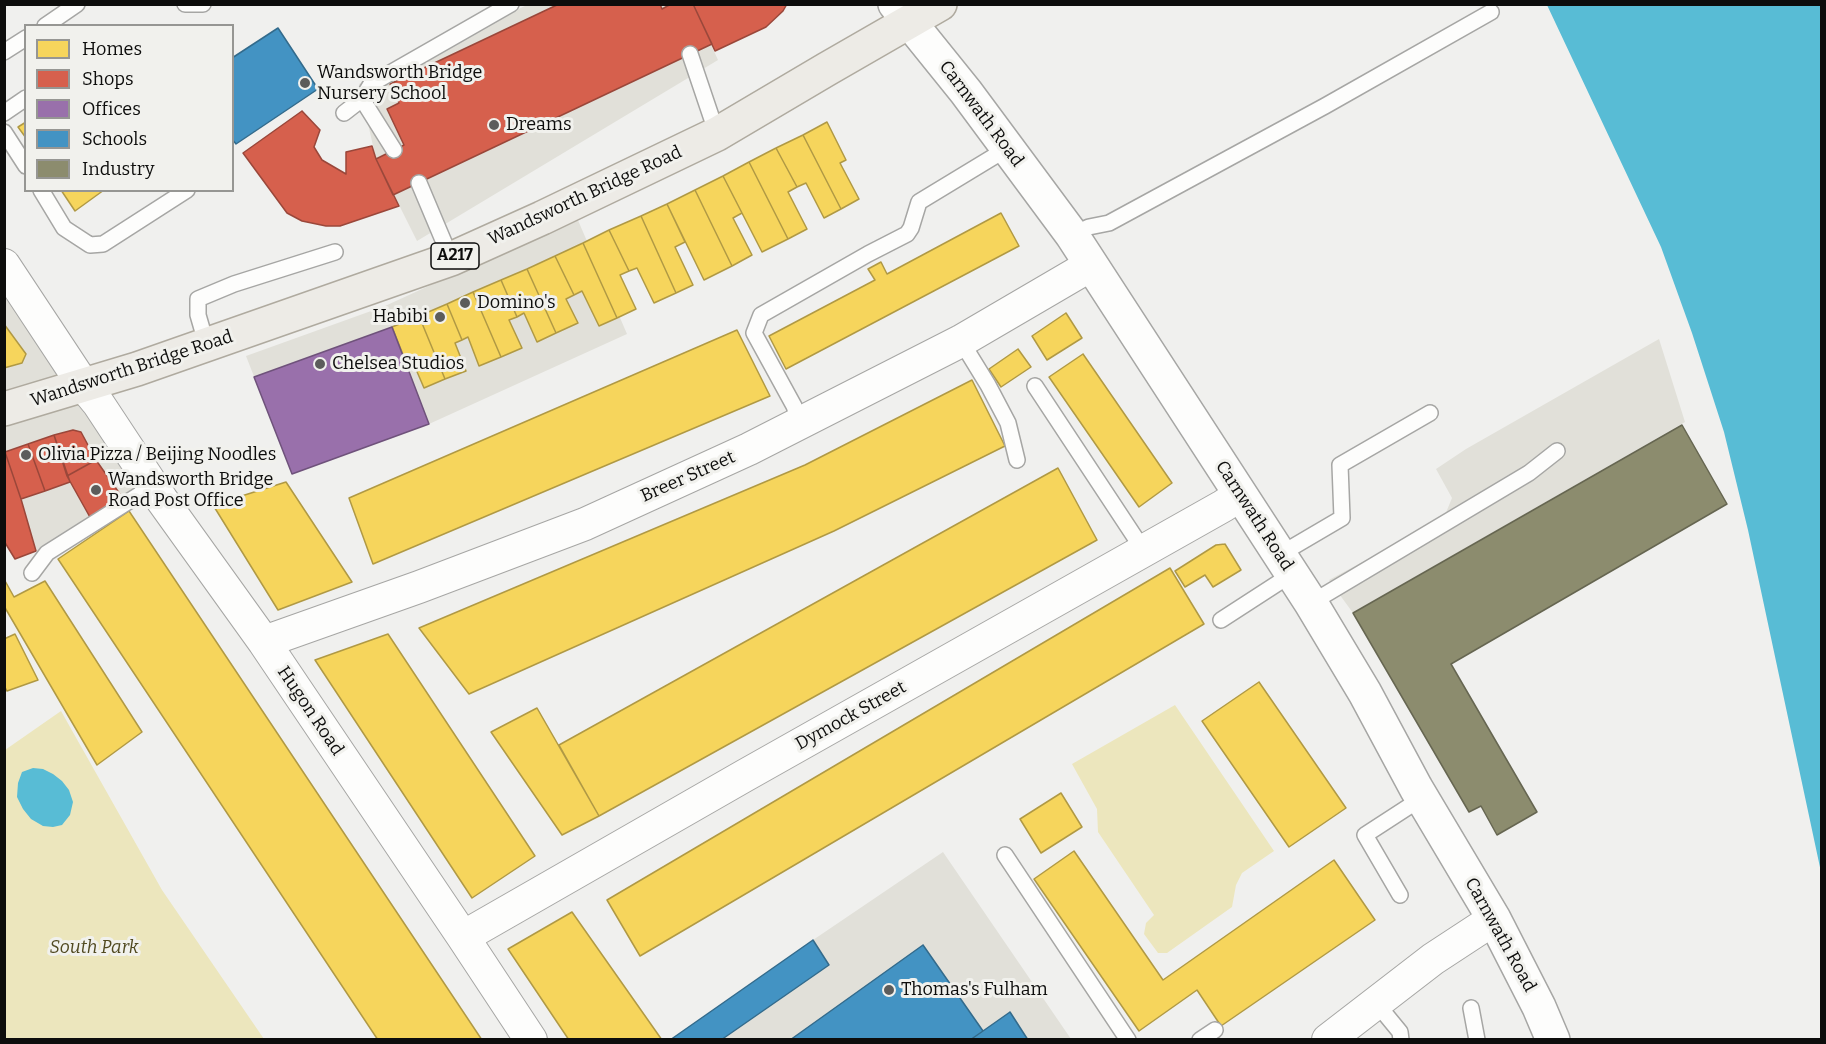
<!DOCTYPE html>
<html>
<head>
<meta charset="utf-8">
<style>
  body { margin:0 }
  #map { position:relative; width:1826px; height:1044px; overflow:hidden; background:#f0f0ee; font-family:Bitter,serif }
  canvas { display:block }
  .frame { position:absolute; inset:0; border:6px solid #0d0d0c; pointer-events:none }
  .legend { position:absolute; left:24px; top:24px; width:210px; height:168px; box-sizing:border-box; background:#f1f1ed; border:2px solid #969693; margin:0; padding:8px 10px; list-style:none; font-size:18px; color:#0d0d0c }
  .legend li { display:flex; align-items:center; gap:12px; height:30px }
  .legend b { width:30px; border:2px solid #969693 }
</style>
</head>
<body>
<div id="map">
<canvas width="1826" height="1044"></canvas>
<div class="frame"></div>
<ul class="legend">
<li><b style="height:16px;background:#f6d55c"></b>Homes</li>
<li><b style="height:16px;background:#d6604d"></b>Shops</li>
<li><b style="height:16px;background:#9970ab"></b>Offices</li>
<li><b style="height:16px;background:#4393c3"></b>Schools</li>
<li><b style="height:16px;background:#8c8c6e"></b>Industry</li>
</ul>
</div>
<script>
const c = document.querySelector('canvas').getContext('2d');
c.lineJoin = 'round';
function fillPath(path, color) { c.fillStyle = color; c.fill(path, 'evenodd'); }
const toPath = rows => new Path2D(rows.map(r => 'M' + r).join(''));
function strokePath(path, color, width, dash) { c.strokeStyle = color; c.lineWidth = width; c.lineCap = dash ? 'butt' : 'round'; c.setLineDash(dash || []); c.stroke(path); }
function drawText(font, color, halo, rows, align = 'center') {
  c.font = font + ' Bitter,serif'; c.lineWidth = 6; c.setLineDash([]); c.textBaseline = 'middle'; c.strokeStyle = halo; c.fillStyle = color; for (const [text, x, y, turn = 0] of rows) {
    c.save(); c.translate(x, y); c.rotate((+turn || 0) * Math.PI / 180); c.textAlign = isNaN(turn) ? turn : align; if (halo) c.strokeText(text, 0, 0); c.fillText(text, 0, 0); c.restore();
  }
}
fillPath(toPath([
  [527,5,693,5,718,60,417,241,376,159,359,84],
  [577,218,627,334,429,424,292,474,246,356,385,306],
  [4,294,146,497,50,557,36,551,15,559,5,541],
  [1659,339,1685,422,1353,613,1329,580,1438,521,1445,515,1452,498,1436,469,1466,449],
  [943,852,1071,1039,670,1040,813,940]
]), '#e1e0d9');
fillPath(toPath([
  [1175,705,1274,851,1242,873,1236,885,1232,907,1167,953,1158,953,1144,934,1146,923,1154,915,1098,832,1097,809,1072,764],
  [61,711,162,890,264,1039,5,1039,5,750]
]), '#ece6bd');
fillPath(toPath([
  [1547,5,1821,5,1821,872,1748,530,1724,432,1692,333,1661,247],
  [33,768,43,769,53,774,62,781,69,790,73,802,70,815,62,825,53,827,43,826,31,819,23,809,17,797,18,783,22,772]
]), '#58bcd5');
const homes = toPath([
  [26,122,26,138,18,127,26,122],
  [827,122,846,160,840,163,859,199,841,209,803,135,827,122],
  [803,135,841,209,824,218,806,183,797,187,776,148,803,135],
  [776,148,797,187,788,192,807,229,788,239,749,162,776,148],
  [749,162,788,239,762,252,723,176,749,162],
  [723,176,742,213,733,218,752,255,732,266,695,190,723,176],
  [61,190,104,190,75,211,61,190],
  [695,190,732,266,704,280,667,204,695,190],
  [667,204,685,242,675,247,693,285,676,293,641,216,667,204],
  [1001,213,1019,246,786,369,769,336,875,280,868,269,881,262,887,274,1001,213],
  [641,216,676,293,654,303,637,268,629,271,609,230,641,216],
  [609,230,629,271,620,275,636,309,617,318,583,243,609,230],
  [583,243,617,318,599,326,582,291,574,295,555,256,583,243],
  [555,256,574,295,566,299,578,323,556,333,527,269,555,256],
  [527,269,556,333,537,342,524,313,517,317,501,280,527,269],
  [501,280,517,317,509,320,522,348,501,357,473,292,501,280],
  [473,292,501,357,479,366,468,337,462,340,447,304,473,292],
  [447,304,462,340,455,343,466,371,445,379,419,316,447,304],
  [1066,313,1082,338,1047,360,1032,336,1066,313],
  [419,316,445,379,424,388,412,360,406,362,392,327,419,316],
  [4,324,26,354,22,363,4,368,4,324],
  [737,330,770,396,373,564,349,498,737,330],
  [1018,349,1031,367,1001,387,989,369,1018,349],
  [1083,354,1172,483,1139,507,1049,377,1083,354],
  [972,380,1005,446,834,531,469,694,419,628,805,465,972,380],
  [1058,468,1097,540,599,816,559,745,1058,468],
  [286,482,352,582,278,610,213,505,286,482],
  [129,511,482,1040,378,1040,58,559,129,511],
  [1225,544,1241,570,1213,587,1205,575,1185,587,1175,571,1216,545,1225,544],
  [1170,568,1204,624,640,956,607,900,1170,568],
  [4,579,14,597,45,581,142,732,97,765,4,606,4,579],
  [15,634,38,680,7,691,4,686,4,639,15,634],
  [388,634,535,856,472,898,315,660,388,634],
  [1259,682,1346,808,1289,847,1202,721,1259,682],
  [537,708,599,816,562,835,491,732,537,708],
  [1061,793,1082,827,1041,853,1020,819,1061,793],
  [1074,851,1163,980,1334,860,1375,920,1221,1026,1197,990,1139,1031,1034,879,1074,851],
  [572,912,662,1040,569,1040,508,949,572,912]
]);
fillPath(homes, '#f6d55c');
strokePath(homes, '#b09944', 1.5);
const shops = toPath([
  [559,4,660,4,662,9,671,4,693,4,712,44,393,195,376,159,404,145,387,109,399,103,390,84,559,4],
  [693,4,787,4,783,11,766,27,715,51,693,4],
  [302,111,320,130,314,147,322,160,346,174,346,152,372,146,376,159,399,206,340,226,326,226,302,221,287,213,243,153,302,111],
  [73,430,81,432,96,460,67,476,54,435,73,430],
  [54,435,70,482,45,491,28,444,54,435],
  [28,444,45,491,21,499,5,452,28,444],
  [5,452,21,499,36,551,15,559,4,541,5,452],
  [96,460,122,497,91,519,67,476,96,460]
]);
fillPath(shops, '#d6604d');
strokePath(shops, '#9a473a', 1.5);
const offices = toPath([
  [392,327,429,424,292,474,254,377,392,327]
]);
fillPath(offices, '#9970ab');
strokePath(offices, '#6f527b', 1.5);
const schools = toPath([
  [278,28,318,89,236,144,232,139,232,58,278,28],
  [813,940,829,965,721,1040,670,1040,813,940],
  [923,945,983,1031,970,1040,790,1040,923,945],
  [1010,1012,1028,1040,970,1040,983,1031,1010,1012]
]);
fillPath(schools, '#4393c3');
strokePath(schools, '#336b8c', 1.5);
const industry = toPath([
  [1682,425,1727,504,1451,664,1537,812,1497,835,1481,806,1469,812,1353,613,1682,425]
]);
fillPath(industry, '#8c8c6e');
strokePath(industry, '#666651', 1.5);
const lane = toPath([
  [185,4,203,4],
  [45,26,77,4],
  [4,52,26,38],
  [690,54,717,134],
  [362,99,394,150],
  [4,113,26,98],
  [344,113,362,99,371,84,511,4],
  [4,132,26,166],
  [419,183,451,259],
  [41,190,64,228,90,245,103,244,187,190],
  [1072,235,1089,227,1109,223,1325,106,1491,12],
  [961,341,988,385,1008,423,1017,460],
  [207,346,198,315,198,299,234,284,335,252],
  [1035,386,1144,551],
  [800,424,794,406,754,333,761,315,868,254,907,234,911,228,919,202,1008,148],
  [1279,555,1342,518,1340,465,1430,413],
  [32,573,47,553,153,486],
  [1311,603,1529,473,1557,451],
  [1221,620,1292,574],
  [1005,855,1128,1040],
  [1400,895,1365,835,1422,798],
  [1377,1004,1400,1032,1401,1040],
  [1471,1008,1477,1040],
  [1200,1040,1215,1030]
]);
const street = toPath([
  [4,265,84,386,98,403,162,500,264,642,463,937,531,1040],
  [264,642,419,587,585,524,749,449,961,341,1091,265],
  [463,937,744,776,1223,506,1240,495],
  [1328,1040,1433,959,1494,919]
]);
const secondary = toPath([
  [895,4,966,92,1072,235,1311,603,1365,693,1416,788,1494,919,1539,1007,1553,1040]
]);
const primary = toPath([
  [4,409,137,369,451,259,542,218,717,134,827,69,940,4]
]);
strokePath(lane, '#a6a6a4', 18);
strokePath(street, '#a6a6a4', 34);
strokePath(secondary, '#a6a6a4', 36);
strokePath(primary, '#afaa9f', 36);
strokePath(lane, '#fdfdfc', 15);
strokePath(street, '#fdfdfc', 32);
strokePath(secondary, '#fdfdfc', 33);
strokePath(primary, '#edebe6', 33);
for (const [x, y, r, color] of [
  [305,83,6,"#5c5c5b"],
  [494,125,6,"#5c5c5b"],
  [465,303,6,"#5c5c5b"],
  [440,317,6,"#5c5c5b"],
  [320,364,6,"#5c5c5b"],
  [26,455,6,"#5c5c5b"],
  [96,490,6,"#5c5c5b"],
  [889,990,6,"#5c5c5b"]
]) { const dot = new Path2D(); dot.arc(x, y, r, 0, 2 * Math.PI); c.fillStyle = color; c.fill(dot); strokePath(dot, '#f1f1ed', 2); }
for (const [x, y, w] of [
  [455,256,48]
]) { const box = new Path2D(); box.roundRect(x - w / 2, y - 13, w, 26, 4.5); c.fillStyle = '#f1f1ed'; c.fill(box); strokePath(box, '#0d0d0c', 1.5); }
drawText('bold 16px', '#0d0d0c', null, [
  ["A217",455,256]
]);
drawText('18px', '#0d0d0c', '#f1f1ed', [
  ["Wandsworth Bridge",317,73],
  ["Nursery School",317,94],
  ["Dreams",506,125],
  ["Domino's",477,303],
  ["Habibi",428,317,"right"],
  ["Chelsea Studios",332,364],
  ["Olivia Pizza / Beijing Noodles",38,455],
  ["Wandsworth Bridge",108,480],
  ["Road Post Office",108,501],
  ["Thomas's Fulham",901,990]
], 'left');
drawText('18px', '#0d0d0c', '#f1f1ed', [
  ["Carnwath Road",981,114,53],
  ["Wandsworth Bridge Road",585,196,-25],
  ["Wandsworth Bridge Road",132,369,-18],
  ["Breer Street",688,477,-24],
  ["Carnwath Road",1254,516,57],
  ["Hugon Road",310,711,56],
  ["Dymock Street",851,716,-29],
  ["Carnwath Road",1500,935,61]
]);
drawText('italic 18px', '#504920', '#f1f1ed', [
  ["South Park",94,948]
]);
</script>
</body>
</html>
